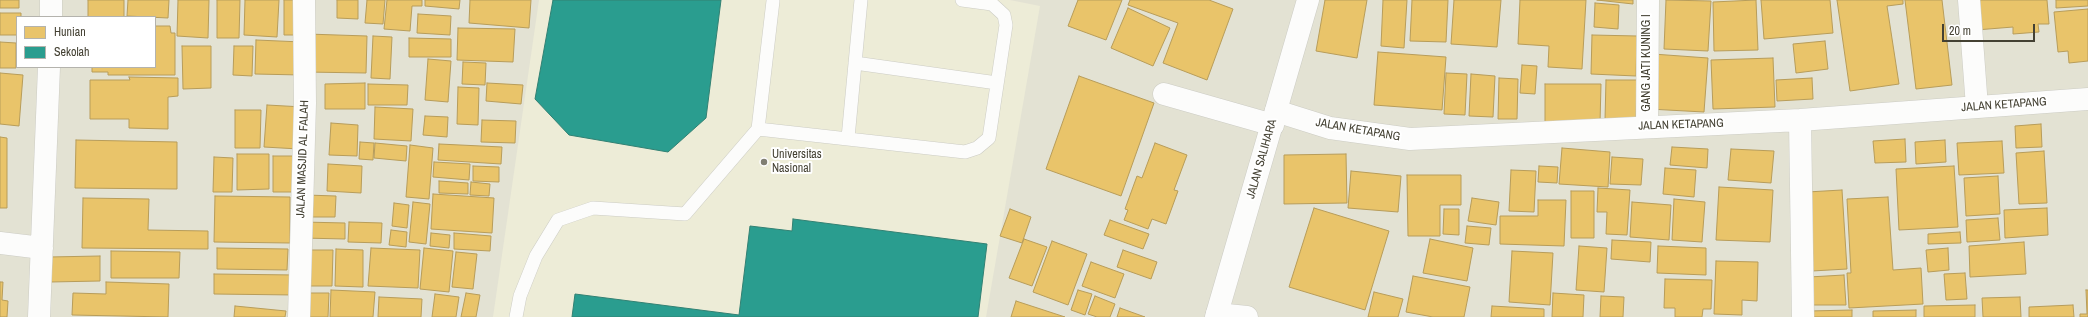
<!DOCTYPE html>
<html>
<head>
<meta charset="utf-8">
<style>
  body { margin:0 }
  #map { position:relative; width:2088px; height:317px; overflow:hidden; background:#eeeee6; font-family:"Archivo Narrow",sans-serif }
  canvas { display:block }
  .legend { position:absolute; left:16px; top:16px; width:140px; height:52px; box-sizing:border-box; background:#fff; border:1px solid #b4b3ad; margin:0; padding:5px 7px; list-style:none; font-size:12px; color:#444133 }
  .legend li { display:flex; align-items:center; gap:8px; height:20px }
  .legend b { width:20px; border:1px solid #b4b3ad }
  .scale { position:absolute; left:1942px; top:24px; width:93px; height:18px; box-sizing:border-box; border:2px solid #444133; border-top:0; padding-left:5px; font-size:12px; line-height:14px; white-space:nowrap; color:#444133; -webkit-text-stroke:3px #fff; paint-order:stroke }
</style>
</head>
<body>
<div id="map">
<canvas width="2088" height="317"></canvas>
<ul class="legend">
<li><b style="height:11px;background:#e9c46a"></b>Hunian</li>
<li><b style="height:11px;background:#2a9d8f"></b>Sekolah</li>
</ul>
<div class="scale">20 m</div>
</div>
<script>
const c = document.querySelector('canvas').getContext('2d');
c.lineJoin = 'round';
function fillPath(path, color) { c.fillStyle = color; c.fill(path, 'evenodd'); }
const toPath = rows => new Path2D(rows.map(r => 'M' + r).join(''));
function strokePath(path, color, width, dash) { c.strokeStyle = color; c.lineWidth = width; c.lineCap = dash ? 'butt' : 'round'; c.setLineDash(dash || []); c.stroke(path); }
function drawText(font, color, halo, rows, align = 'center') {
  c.font = font + ' "Archivo Narrow",sans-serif'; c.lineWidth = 4; c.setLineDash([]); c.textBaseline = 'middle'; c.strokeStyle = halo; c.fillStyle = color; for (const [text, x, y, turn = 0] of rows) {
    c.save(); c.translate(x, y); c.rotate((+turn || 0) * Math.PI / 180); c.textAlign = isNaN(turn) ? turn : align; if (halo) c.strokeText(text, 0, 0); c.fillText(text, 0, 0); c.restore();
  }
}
fillPath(toPath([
  [0,0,2088,0,2088,317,0,317],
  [17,17,155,17,155,67,17,67]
]), '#e3e2d3');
fillPath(toPath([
  [539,0,1010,0,1040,6,986,317,493,317]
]), '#edecd7');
const homes = toPath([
  [0,0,19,0,19,8,0,8,0,0],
  [88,0,124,0,124,17,88,17,88,0],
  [128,0,169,0,168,18,127,16,128,0],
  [178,0,209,0,208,38,177,36,178,0],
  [217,0,240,0,239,38,217,38,217,0],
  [245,0,279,0,277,37,244,35,245,0],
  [284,0,302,0,302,35,284,35,284,0],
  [337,0,358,0,358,19,337,18,337,0],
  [367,0,385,0,383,24,365,23,367,0],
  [387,0,422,0,422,6,412,6,410,31,384,29,387,0],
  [425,0,460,0,459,9,425,6,425,0],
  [470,0,531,0,529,28,469,23,470,0],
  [1078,0,1122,0,1106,40,1068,26,1078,0],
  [1130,0,1209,0,1233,9,1207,80,1163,63,1178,23,1128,5,1130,0],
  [1325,0,1367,0,1357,58,1316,51,1325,0],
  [1383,0,1407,0,1404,48,1381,46,1383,0],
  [1412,0,1448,0,1446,42,1410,41,1412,0],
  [1454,0,1501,0,1497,47,1451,44,1454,0],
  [1520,0,1586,0,1582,69,1548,67,1549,46,1518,44,1520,0],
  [1597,0,1633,0,1633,4,1597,0],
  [1666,0,1711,1,1708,51,1664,49,1666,0],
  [1756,0,1758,50,1714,51,1713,2,1756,0],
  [1761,0,1830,0,1833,33,1764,39,1761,0],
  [1837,0,1903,0,1903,4,1887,6,1899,84,1850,91,1837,0],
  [1905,0,1942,0,1952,85,1916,89,1905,0],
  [1973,0,2047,0,2049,24,2038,24,2039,32,2013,34,2013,27,1976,30,1973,0],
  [2056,0,2088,0,2088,6,2056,8,2056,0],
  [1595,3,1619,5,1618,29,1594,27,1595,3],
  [1128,8,1170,28,1153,66,1111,48,1128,8],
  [2088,9,2088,61,2069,63,2068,51,2058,52,2054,12,2088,9],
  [0,13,21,13,21,17,17,17,17,35,0,35,0,13],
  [418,14,451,16,450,35,417,33,418,14],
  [155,26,170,26,171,33,175,33,175,75,108,75,108,72,92,72,92,67,155,67,155,26],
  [458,28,515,29,513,62,457,60,458,28],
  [307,34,367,36,366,73,306,72,307,34],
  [1592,35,1637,36,1636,76,1591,74,1592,35],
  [373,36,392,37,390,79,371,78,373,36],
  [409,38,451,39,451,57,409,57,409,38],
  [256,40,302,42,301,75,255,74,256,40],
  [1825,41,1828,69,1796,73,1793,44,1825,41],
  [0,42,16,43,16,68,0,68,0,42],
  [182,46,211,46,211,88,183,89,182,46],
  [234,46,253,46,252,76,233,75,234,46],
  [1378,52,1446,57,1442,110,1374,105,1378,52],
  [1653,54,1708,58,1704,112,1649,109,1653,54],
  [1773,58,1775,107,1713,109,1711,60,1773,58],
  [428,59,451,61,448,102,425,100,428,59],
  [463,62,486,63,485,85,462,84,463,62],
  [1522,65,1537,66,1535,94,1520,93,1522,65],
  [0,73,23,75,19,126,0,124,0,73],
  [1446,73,1467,74,1465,115,1444,114,1446,73],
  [1471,74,1495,76,1493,117,1469,116,1471,74],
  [1079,76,1154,103,1121,196,1046,169,1079,76],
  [129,77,178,78,178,96,168,97,168,129,129,128,129,119,90,119,90,80,130,80,129,77],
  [1499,78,1518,79,1517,119,1498,119,1499,78],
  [1812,78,1813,99,1777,101,1776,80,1812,78],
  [1606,80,1637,80,1636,121,1605,120,1606,80],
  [365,83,365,109,325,109,325,84,365,83],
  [487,83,523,85,521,104,486,101,487,83],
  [368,84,408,85,407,105,368,105,368,84],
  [1545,84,1601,84,1600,123,1545,123,1545,84],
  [458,87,479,88,478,125,457,124,458,87],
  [267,105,303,107,299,149,264,147,267,105],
  [375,107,413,109,411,141,374,139,375,107],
  [235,110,261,110,260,148,235,148,235,110],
  [425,116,448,117,447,137,423,135,425,116],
  [482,120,516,121,515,143,481,142,482,120],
  [331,123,358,125,357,156,329,155,331,123],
  [2041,124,2042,147,2016,148,2015,126,2041,124],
  [0,137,7,138,7,208,0,208,0,137],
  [1905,139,1906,162,1875,163,1873,141,1905,139],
  [76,140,177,142,177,189,75,188,76,140],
  [1945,140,1946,162,1916,164,1915,142,1945,140],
  [2002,141,2004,173,1959,175,1957,143,2002,141],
  [360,142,374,143,373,160,359,159,360,142],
  [375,143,407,146,406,161,374,158,375,143],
  [1155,143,1187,155,1174,190,1178,191,1166,224,1152,219,1148,229,1124,220,1128,210,1125,209,1137,176,1142,178,1155,143],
  [439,144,502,147,501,164,438,160,439,144],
  [410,145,433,148,429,199,406,197,410,145],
  [1672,147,1708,149,1707,168,1670,165,1672,147],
  [1562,148,1610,152,1608,187,1559,184,1562,148],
  [1731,149,1774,151,1771,183,1728,180,1731,149],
  [2044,151,2047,203,2019,204,2016,153,2044,151],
  [237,154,269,154,269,189,237,190,237,154],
  [1346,154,1347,203,1284,204,1284,155,1346,154],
  [273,156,301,156,301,192,273,192,273,156],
  [214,157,233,158,232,192,213,192,214,157],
  [1612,157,1643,159,1641,185,1610,184,1612,157],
  [434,162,470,164,469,180,433,177,434,162],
  [328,164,362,166,361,193,327,191,328,164],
  [473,166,499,167,499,182,473,181,473,166],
  [1539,166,1558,167,1557,183,1538,182,1539,166],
  [1954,166,1958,227,1899,230,1896,169,1954,166],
  [1665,168,1696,170,1694,197,1663,194,1665,168],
  [1511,170,1536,171,1534,212,1509,211,1511,170],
  [1351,171,1401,176,1398,212,1348,208,1351,171],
  [1407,175,1461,175,1461,205,1440,205,1440,236,1408,236,1407,175],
  [1998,176,2000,214,1966,216,1964,178,1998,176],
  [439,181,468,183,468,194,439,193,439,181],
  [471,182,490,184,489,196,470,195,471,182],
  [1719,187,1773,190,1770,242,1716,240,1719,187],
  [1598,188,1630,190,1627,235,1606,234,1607,212,1597,212,1598,188],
  [1842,190,1847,269,1812,271,1807,192,1842,190],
  [1571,191,1594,191,1594,238,1571,238,1571,191],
  [433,194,494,198,492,233,431,229,433,194],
  [306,195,336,196,335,217,305,217,306,195],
  [215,196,290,197,290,243,214,242,215,196],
  [1888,197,1893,270,1921,268,1923,304,1849,308,1847,273,1851,273,1847,199,1888,197],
  [83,198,149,199,148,230,208,231,208,249,82,248,83,198],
  [1472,198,1499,202,1496,225,1468,221,1472,198],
  [1674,199,1705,202,1702,242,1672,240,1674,199],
  [1538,200,1566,200,1564,246,1500,244,1500,216,1538,216,1538,200],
  [413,202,430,204,426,244,409,242,413,202],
  [1632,202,1671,205,1669,240,1630,237,1632,202],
  [394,203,409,205,407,228,392,226,394,203],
  [1314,208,1389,231,1365,310,1289,287,1314,208],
  [2047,208,2048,235,2005,238,2004,210,2047,208],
  [1010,209,1031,217,1022,243,1000,236,1010,209],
  [1444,209,1459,209,1459,235,1443,234,1444,209],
  [1998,218,2000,240,1967,242,1966,220,1998,218],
  [1110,220,1149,234,1143,249,1104,235,1110,220],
  [303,222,345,223,345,239,302,238,303,222],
  [349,222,382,223,381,243,348,242,349,222],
  [1467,226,1491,228,1489,245,1465,243,1467,226],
  [391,230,407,232,406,247,389,245,391,230],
  [1960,232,1961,243,1928,244,1928,234,1960,232],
  [431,233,450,235,449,248,430,246,431,233],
  [454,233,491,236,490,251,454,249,454,233],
  [1024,239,1047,247,1032,286,1009,278,1024,239],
  [1430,239,1473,248,1467,281,1423,273,1430,239],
  [1612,240,1651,242,1650,262,1611,259,1612,240],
  [1052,241,1087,254,1068,305,1033,292,1052,241],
  [2024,242,2026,274,1970,277,1969,246,2024,242],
  [1579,246,1607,248,1604,292,1576,290,1579,246],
  [1658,246,1706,248,1706,275,1657,273,1658,246],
  [217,248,288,249,287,270,217,269,217,248],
  [371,248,420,250,418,288,368,286,371,248],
  [424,248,453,251,449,292,420,289,424,248],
  [1948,248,1949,270,1928,272,1926,250,1948,248],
  [336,249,363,250,363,287,335,286,336,249],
  [304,250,333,250,332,286,303,286,304,250],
  [1123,250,1157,262,1151,279,1117,267,1123,250],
  [111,251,180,252,179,278,111,278,111,251],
  [1512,251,1553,253,1550,305,1509,302,1512,251],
  [456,252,477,254,473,289,452,287,456,252],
  [100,256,100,281,50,282,49,257,100,256],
  [1716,261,1758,262,1757,301,1742,300,1742,315,1714,314,1716,261],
  [1091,262,1124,274,1115,298,1082,286,1091,262],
  [1965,273,1967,299,1946,300,1944,274,1965,273],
  [214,274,295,275,295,295,214,294,214,274],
  [1844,275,1846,305,1812,305,1809,277,1844,275],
  [1413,276,1470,287,1464,317,1433,317,1406,312,1413,276],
  [1665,279,1712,280,1711,309,1703,309,1702,317,1675,317,1675,308,1664,308,1665,279],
  [0,282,3,282,2,300,8,301,7,317,0,317,0,282],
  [106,282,169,284,168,317,72,315,73,293,106,294,106,282],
  [331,290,375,292,373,317,330,317,331,290],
  [1078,290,1092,294,1085,315,1071,310,1078,290],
  [2086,290,2088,290,2088,317,2080,317,2080,314,2087,314,2086,290],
  [1374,292,1403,299,1398,317,1368,317,1374,292],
  [306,293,329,293,328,317,305,317,306,293],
  [466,293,480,295,476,317,461,317,466,293],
  [1553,293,1584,295,1583,317,1552,317,1553,293],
  [435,294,459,297,456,317,432,317,435,294],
  [1095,296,1115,304,1110,317,1097,317,1088,314,1095,296],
  [1601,296,1624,297,1623,317,1600,317,1601,296],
  [379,297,422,299,421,317,378,317,379,297],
  [2020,297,2021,317,1983,317,1982,298,2020,297],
  [1016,301,1065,317,1011,317,1016,301],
  [1975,305,1975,317,1924,317,1924,306,1975,305],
  [2073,305,2074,317,2029,317,2029,307,2073,305],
  [235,306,286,311,285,317,234,317,235,306],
  [1492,306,1544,309,1544,317,1491,317,1492,306],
  [1120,308,1145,317,1117,317,1120,308],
  [1852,310,1852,317,1809,317,1809,311,1852,310],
  [1916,310,1916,317,1873,317,1873,311,1916,310]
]);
fillPath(homes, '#e9c46a');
strokePath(homes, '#b89d5a', 1);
const schools = toPath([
  [553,0,721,0,706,118,668,152,569,135,535,99,553,0],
  [793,219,987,244,978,317,572,317,575,294,739,315,750,226,792,231,793,219]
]);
fillPath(schools, '#2a9d8f');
strokePath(schools, '#328173', 1);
const service = toPath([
  [855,63,997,83],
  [758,129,965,152,977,148,989,138,1006,25,1004,15,992,4,962,0],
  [848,138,861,0],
  [516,317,520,296,536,256,558,220,593,208,685,214,758,129,773,1]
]);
const minor = toPath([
  [1969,0,1977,107],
  [51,17,51,0],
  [1164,94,1273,125],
  [1276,111,1330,128,1410,139,1800,120,2088,99],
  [1800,120,1803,317],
  [1647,126,1648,0],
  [0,243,42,248],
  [1217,314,1247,317],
  [39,317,49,67],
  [299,317,305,103,304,0]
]);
const tertiary = toPath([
  [1216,317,1308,0]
]);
strokePath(service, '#ccccc4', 14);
strokePath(minor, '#ccccc4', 23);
strokePath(tertiary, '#ccccc4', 23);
strokePath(service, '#fcfcfb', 13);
strokePath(minor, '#fcfcfb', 22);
strokePath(tertiary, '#fcfcfb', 22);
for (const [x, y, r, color] of [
  [764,162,4,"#807e72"]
]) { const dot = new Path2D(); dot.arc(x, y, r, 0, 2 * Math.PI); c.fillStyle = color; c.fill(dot); strokePath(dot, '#fff', 1.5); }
drawText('12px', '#444133', '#fff', [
  ["GANG JATI KUNING I",1647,63,-90],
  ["JALAN KETAPANG",2004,105,-4],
  ["JALAN KETAPANG",1681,125,-2],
  ["JALAN KETAPANG",1358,130,10],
  ["JALAN MASJID AL FALAH",303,159,-88],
  ["JALAN SALIHARA",1262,159,-74]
]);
drawText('12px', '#444133', '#fff', [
  ["Universitas",772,155],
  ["Nasional",772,169]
], 'left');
</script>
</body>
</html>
